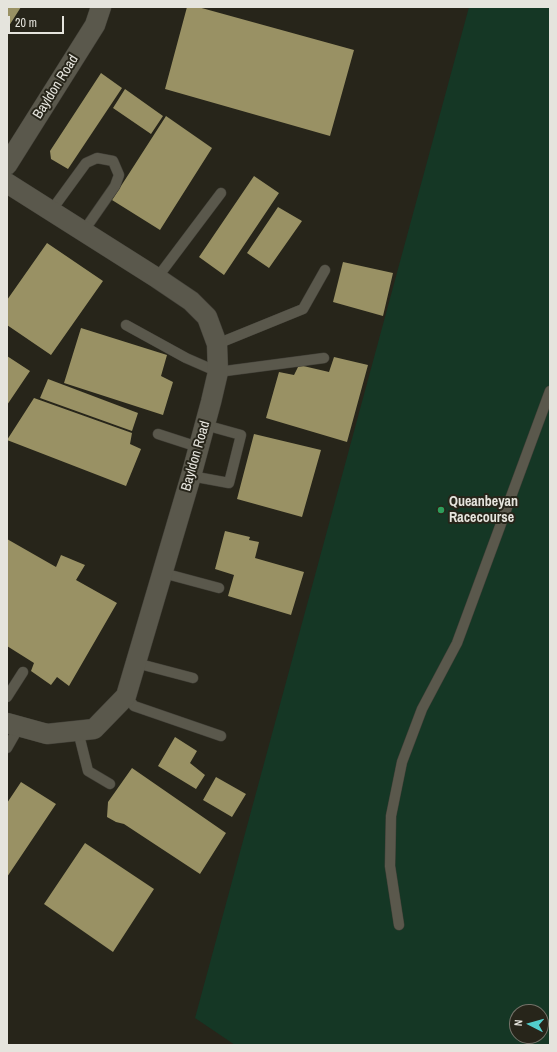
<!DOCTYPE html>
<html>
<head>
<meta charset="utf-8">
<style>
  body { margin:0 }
  #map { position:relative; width:557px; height:1052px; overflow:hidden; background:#27251a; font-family:"Archivo Narrow",sans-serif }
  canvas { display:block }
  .frame { position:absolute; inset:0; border:8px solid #e5e4dd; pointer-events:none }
  .north { position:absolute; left:509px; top:1004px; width:40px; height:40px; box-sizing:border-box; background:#27251a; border:1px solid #737168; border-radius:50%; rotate:276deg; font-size:11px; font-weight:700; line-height:16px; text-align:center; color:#e5e4dd }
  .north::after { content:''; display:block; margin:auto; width:14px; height:18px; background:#52cdcc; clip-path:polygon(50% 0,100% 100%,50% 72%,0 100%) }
  .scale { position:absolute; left:8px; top:16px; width:56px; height:18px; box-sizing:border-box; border:2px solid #e5e4dd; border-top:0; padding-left:5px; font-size:12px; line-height:14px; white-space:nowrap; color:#e5e4dd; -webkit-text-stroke:3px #27251a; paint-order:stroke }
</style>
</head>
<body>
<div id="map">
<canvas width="557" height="1052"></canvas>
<div class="frame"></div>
<div class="north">N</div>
<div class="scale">20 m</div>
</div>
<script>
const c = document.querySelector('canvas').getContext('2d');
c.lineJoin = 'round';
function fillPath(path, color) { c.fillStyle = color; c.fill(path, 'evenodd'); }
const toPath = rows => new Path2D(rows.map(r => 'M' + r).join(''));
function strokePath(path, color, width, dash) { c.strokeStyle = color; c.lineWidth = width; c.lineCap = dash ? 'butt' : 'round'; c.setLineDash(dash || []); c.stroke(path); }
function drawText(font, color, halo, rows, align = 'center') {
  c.font = font + ' "Archivo Narrow",sans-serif'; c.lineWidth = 4; c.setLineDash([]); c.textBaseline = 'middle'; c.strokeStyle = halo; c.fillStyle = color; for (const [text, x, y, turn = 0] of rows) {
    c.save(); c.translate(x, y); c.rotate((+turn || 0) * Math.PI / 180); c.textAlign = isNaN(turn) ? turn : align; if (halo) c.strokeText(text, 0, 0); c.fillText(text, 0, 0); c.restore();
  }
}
fillPath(toPath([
  [469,7,550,7,550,1045,235,1045,195,1018],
  [517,1012,541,1012,541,1036,517,1036]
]), '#153725');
fillPath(toPath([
  [7,7,21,7,7,29],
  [187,7,198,7,354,50,330,136,165,89],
  [101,73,122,88,68,169,51,159,50,151],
  [125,89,163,116,151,134,113,108],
  [166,116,212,148,160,230,112,200],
  [254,176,279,193,224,275,199,257],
  [278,207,302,221,269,268,247,253],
  [47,243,103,281,51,355,7,325,7,300],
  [343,262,393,273,383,316,333,302],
  [81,328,167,355,161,376,173,382,163,415,64,383],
  [7,356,30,371,7,405],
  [334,357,368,365,347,442,266,418,279,372,294,375,299,365,329,372],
  [48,379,138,413,132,431,40,398],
  [34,398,132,433,130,444,141,449,126,486,7,440],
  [254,434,321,450,302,517,237,499],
  [225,531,250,537,249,540,259,542,255,558,304,572,291,615,228,596,234,575,215,569],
  [7,539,56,567,61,555,85,565,76,580,117,603,69,686,57,677,51,685,31,671,34,663,7,646],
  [175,737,197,751,190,763,205,775,196,789,158,766],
  [132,768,226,833,200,874,124,824,116,822,107,817,108,802],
  [216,777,246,794,232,817,203,800],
  [21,782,56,804,7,877,7,803],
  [85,843,154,889,113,952,44,904]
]), '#999164');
const service = toPath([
  [51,211,86,163,97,158,113,161,119,175,115,186,83,232],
  [157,278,221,193],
  [126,325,186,358,218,372,324,358],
  [217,344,303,309,325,270],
  [158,434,198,447],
  [191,476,229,483,241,435,205,425],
  [163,573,219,588],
  [136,663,193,678],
  [126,696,134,706,221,736],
  [7,697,23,672],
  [78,731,88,771,110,784],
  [7,748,19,727],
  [399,925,390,866,391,816,402,762,422,709,457,643,550,391]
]);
const minor = toPath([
  [7,165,95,25,101,7],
  [7,183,157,278,191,301,207,317,217,344,218,372,211,402,191,476,126,696,94,729,47,734,7,723]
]);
strokePath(service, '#434139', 11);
strokePath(minor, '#434139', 21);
strokePath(service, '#5a584c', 10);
strokePath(minor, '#5a584c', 20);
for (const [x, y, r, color] of [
  [441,510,4,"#2e9e5b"]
]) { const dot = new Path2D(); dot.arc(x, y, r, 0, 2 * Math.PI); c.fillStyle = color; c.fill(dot); strokePath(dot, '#27251a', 1.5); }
drawText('14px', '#e5e4dd', '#27251a', [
  ["Bayldon Road",56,87,-58],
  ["Bayldon Road",196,456,-74]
]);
drawText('bold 14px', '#e5e4dd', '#27251a', [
  ["Queanbeyan",449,502],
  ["Racecourse",449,518]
], 'left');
</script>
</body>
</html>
